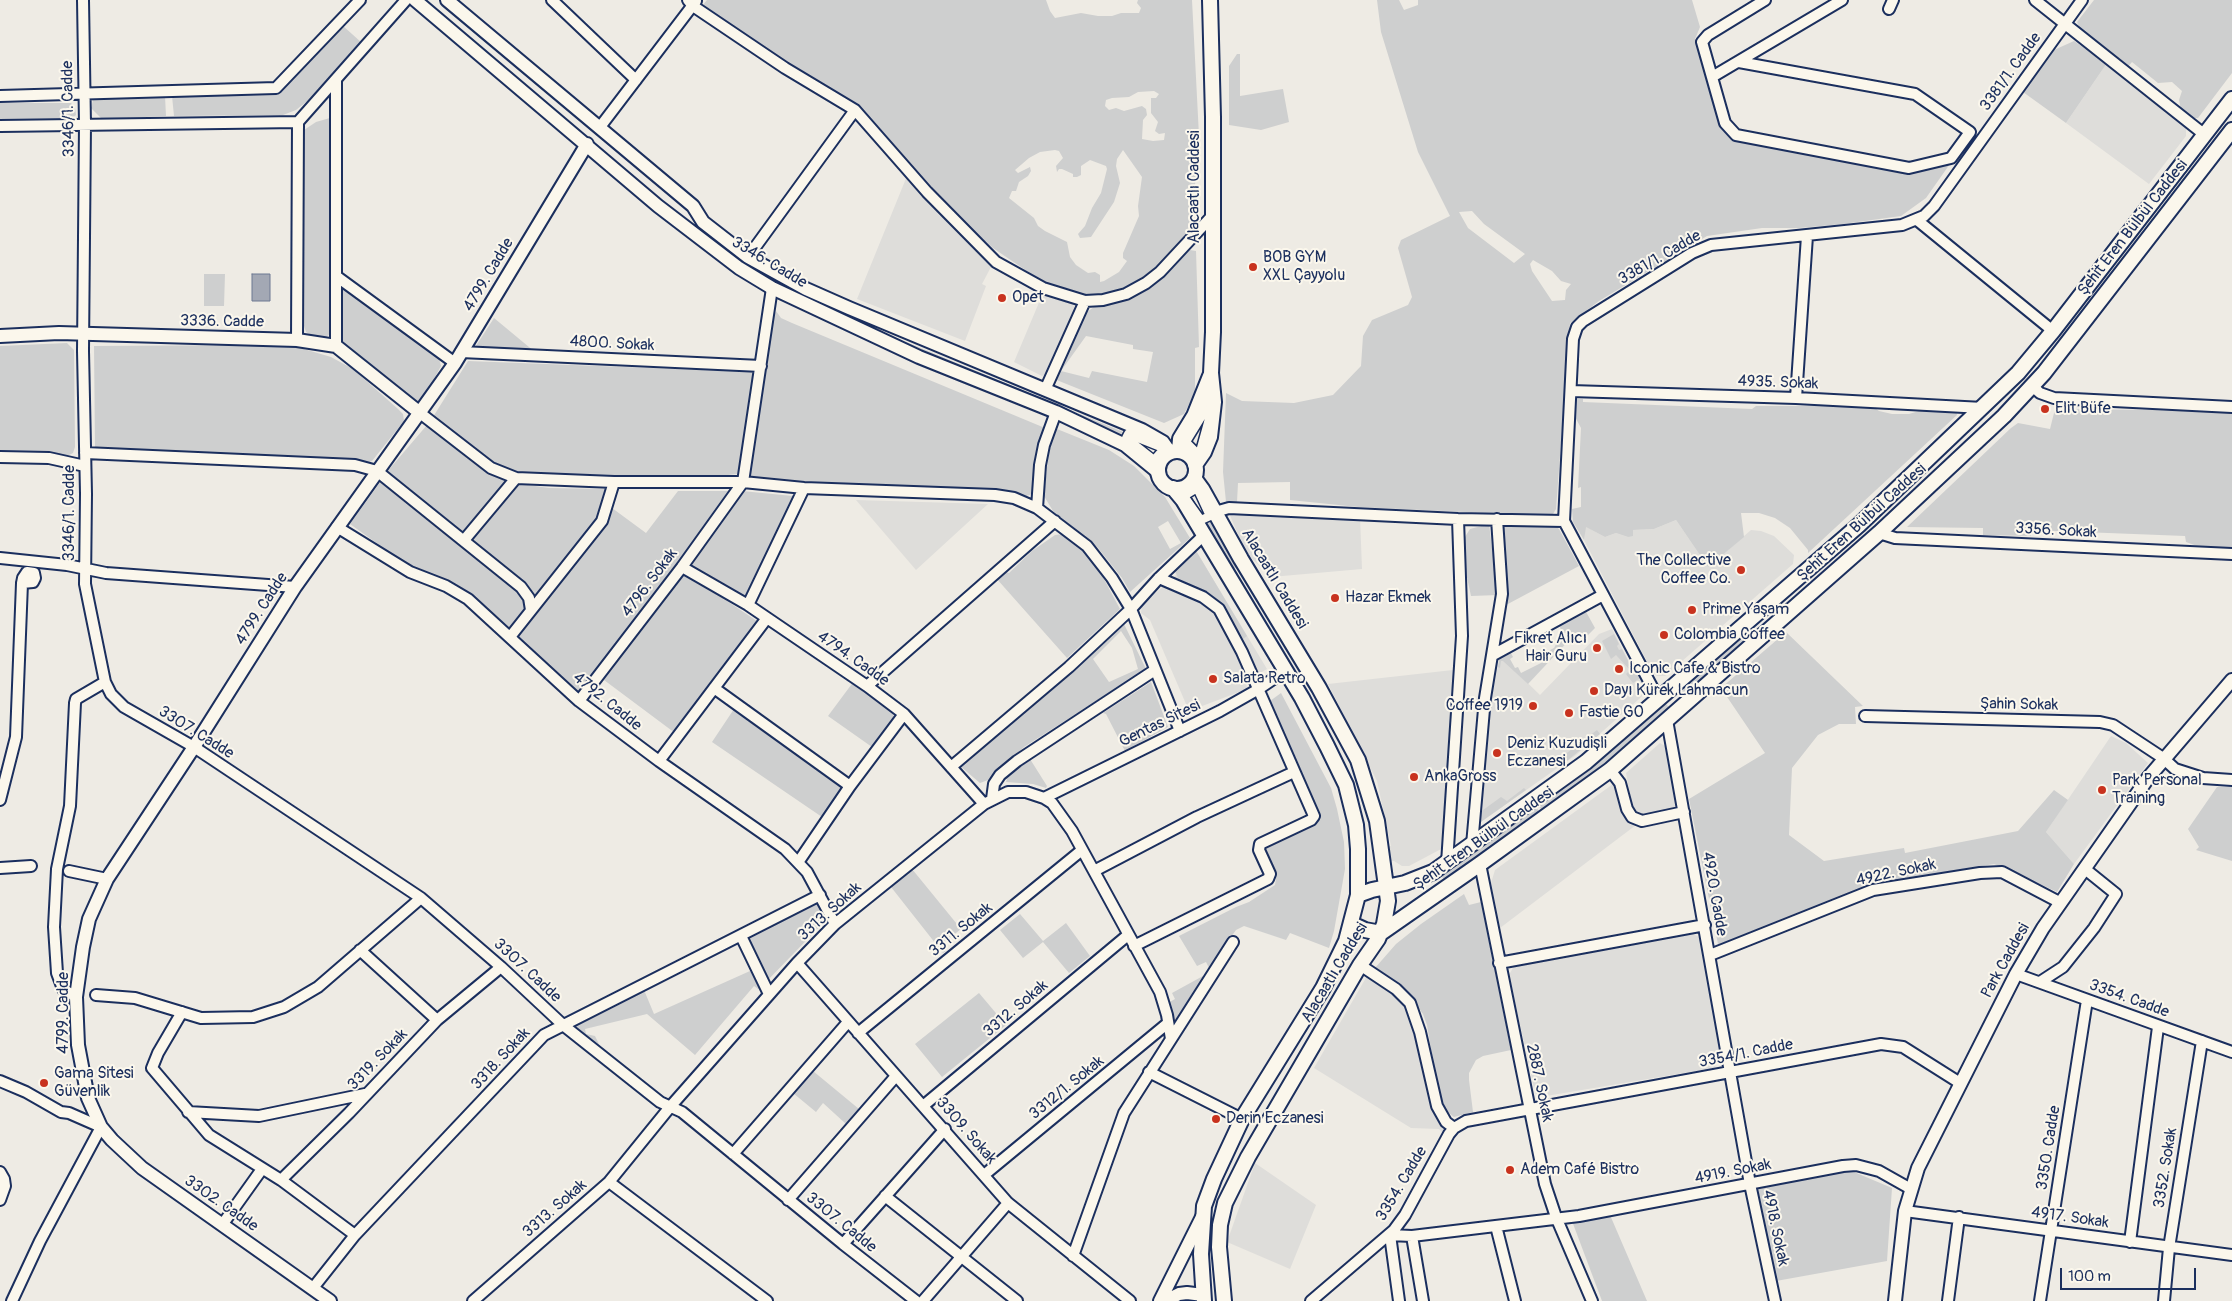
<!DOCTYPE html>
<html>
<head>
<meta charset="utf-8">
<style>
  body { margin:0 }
  #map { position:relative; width:2232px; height:1301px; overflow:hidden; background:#eeebe4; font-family:Pangolin,sans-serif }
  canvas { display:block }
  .scale { position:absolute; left:2060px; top:1268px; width:136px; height:22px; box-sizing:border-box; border:2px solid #1b2f5e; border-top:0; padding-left:6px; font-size:15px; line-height:18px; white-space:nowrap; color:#1b2f5e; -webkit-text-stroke:4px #fbf7ec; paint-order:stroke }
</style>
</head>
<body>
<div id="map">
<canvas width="2232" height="1301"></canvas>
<div class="scale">100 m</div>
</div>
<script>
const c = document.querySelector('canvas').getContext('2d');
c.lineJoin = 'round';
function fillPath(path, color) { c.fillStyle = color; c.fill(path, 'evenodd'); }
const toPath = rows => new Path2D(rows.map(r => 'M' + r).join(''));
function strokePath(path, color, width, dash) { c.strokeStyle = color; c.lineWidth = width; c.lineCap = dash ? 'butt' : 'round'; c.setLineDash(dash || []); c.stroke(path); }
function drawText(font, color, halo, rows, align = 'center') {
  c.font = font + ' Pangolin,sans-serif'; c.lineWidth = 4; c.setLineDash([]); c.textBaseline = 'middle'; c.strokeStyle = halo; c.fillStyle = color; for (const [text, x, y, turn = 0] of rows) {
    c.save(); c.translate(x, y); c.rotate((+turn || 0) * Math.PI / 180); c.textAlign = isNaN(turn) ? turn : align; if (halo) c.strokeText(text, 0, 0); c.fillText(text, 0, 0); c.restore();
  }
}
fillPath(toPath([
  [2107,63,2186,127,2186,136,2149,184,2066,123],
  [907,176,992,265,982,284,986,286,965,341,857,299],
  [1043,293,1070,300,1075,308,1052,371,1042,376,1014,362],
  [856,500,988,504,916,570],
  [1229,513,1360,517,1362,569,1271,577,1246,553],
  [1676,520,1708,567,1751,530,1761,531,1774,536,1794,555,1793,564,1665,676,1657,676,1653,673,1584,540,1585,526,1605,537,1616,533,1628,537,1633,530,1654,529],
  [1195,549,1267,669,1246,681,1247,689,1189,711,1150,620,1141,613,1142,605,1176,575,1174,568],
  [1612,629,1633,670,1637,670,1648,691,1576,755,1478,824,1487,720,1500,656,1540,695,1599,634],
  [1453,670,1443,848,1409,866,1402,866,1394,861,1390,861,1387,847,1391,846,1377,781,1328,684],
  [2111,736,2126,743,2148,763,2074,864,2046,832],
  [1660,743,1665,746,1677,810,1641,817,1633,811,1626,773],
  [1613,784,1618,788,1623,813,1626,819,1636,825,1500,928,1491,883,1495,870],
  [1691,933,1701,938,1722,1058,1714,1068,1540,1097,1535,1093,1509,975,1514,966],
  [1367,976,1390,990,1399,997,1410,1013,1431,1105,1443,1128,1443,1133,1439,1129,1411,1128,1314,1068],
  [1255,1163,1316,1205,1290,1269,1227,1242]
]), '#deddda');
fillPath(toPath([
  [707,0,1046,0,1050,11,1055,18,1081,13,1098,16,1112,16,1121,13,1139,13,1141,8,1137,3,1138,0,1192,0,1199,136,1192,223,1186,235,1160,265,1122,291,1096,297,1080,294,1040,280,993,248,953,212,927,187,859,109,841,96,814,81,703,11,702,6],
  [1154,91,1159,94,1156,98,1151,98,1151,113,1158,122,1155,131,1159,134,1165,133,1164,140,1153,141,1142,139,1143,120,1147,115,1146,109,1142,106,1124,111,1116,108,1109,110,1105,106,1106,100,1112,98,1129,97,1138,92],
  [1055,150,1059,151,1063,158,1056,166,1057,172,1059,169,1062,169,1073,174,1073,177,1077,177,1081,175,1081,166,1090,160,1106,166,1107,169,1101,193,1092,208,1085,226,1078,234,1080,238,1091,237,1114,202,1120,183,1116,166,1117,159,1123,150,1142,177,1138,206,1139,216,1123,253,1123,258,1127,261,1119,272,1104,281,1100,282,1100,275,1095,272,1088,273,1076,265,1070,257,1067,242,1045,231,1038,226,1034,218,1009,198,1012,191,1016,191,1019,182,1028,176,1031,171,1030,167,1018,173,1015,170,1029,158,1040,152],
  [1377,0,1399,0,1404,10,1418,5,1418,0,1692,0,1700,27,1695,39,1707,81,1711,87,1721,126,1732,140,1909,171,1952,161,1926,198,1901,216,1843,224,1799,228,1762,228,1707,236,1599,301,1570,323,1556,509,1553,514,1549,516,1358,507,1290,500,1290,482,1238,483,1237,502,1226,502,1223,472,1226,393,1242,401,1294,403,1333,395,1361,366,1363,336,1372,320,1408,305,1412,297,1398,248,1401,240,1450,216,1418,152,1381,32],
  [1472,211,1484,224,1525,254,1514,263,1468,228,1459,212],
  [1533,260,1552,271,1561,281,1571,284,1566,290,1565,300,1552,301,1532,271,1530,264],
  [2094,0,2232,0,2232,73,2198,118,2192,118,2181,110,2179,100,2182,91,2172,82,2158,83,2132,62,2127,68,2080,29,2077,22],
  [342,25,362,43,316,94,296,110,283,115,174,116,172,96,273,95,281,91],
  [2074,41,2107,63,2066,123,2023,92,2054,50],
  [1237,54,1240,54,1240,96,1283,89,1289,122,1261,130,1229,125,1229,66],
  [165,96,166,116,102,119,91,108,93,100,105,97],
  [0,103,71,103,75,108,76,115,71,119,0,121],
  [330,118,332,327,330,334,325,338,312,336,306,332,304,326,304,130,316,122],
  [1190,250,1196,251,1199,347,1195,348,1195,393,1184,414,1164,423,1054,379,1084,314,1094,307,1121,302,1141,292,1159,280],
  [1086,336,1133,345,1133,349,1153,352,1147,382,1092,371,1089,378,1061,371],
  [204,274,225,274,224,306,204,306],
  [340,286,437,352,441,366,422,401,417,402,412,399,340,342],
  [776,311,781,318,792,323,1045,428,1034,471,1033,491,1030,495,1022,497,1010,492,986,489,750,479,770,325],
  [494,318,535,352,474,349],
  [882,332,1128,434,1126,438,882,336],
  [67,343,74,350,75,447,73,453,67,456,0,453,0,346],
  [262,345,297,347,331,357,353,369,398,409,403,414,404,421,372,461,367,463,354,461,95,448,94,346],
  [468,361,754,372,741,466,737,474,728,475,545,477,515,473,497,466,444,430,433,417],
  [1573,399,1583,399,1583,402,1752,409,1756,406,1872,406,1879,411,1892,414,1909,414,1919,411,1920,408,1956,410,1957,415,1808,553,1808,550,1790,528,1775,518,1759,513,1741,513,1744,537,1708,567,1676,520,1654,529,1633,530,1633,536,1628,537,1616,533,1605,537,1586,527,1584,540,1573,522,1572,509,1581,507,1581,487,1578,488,1581,428,1575,417],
  [2055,409,2156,410,2232,413,2232,548,2197,546,2186,542,2185,536,2031,530,2031,536,1983,535,1983,528,1907,527,2011,428,2018,423,2050,429],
  [427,425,499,478,510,482,464,535,386,473],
  [1057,429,1109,450,1134,466,1165,497,1190,538,1130,592,1122,578,1098,548,1053,511,1044,496,1049,449],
  [1168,521,1181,543,1170,549,1158,527],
  [381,481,523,592,527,610,508,633,429,575,399,559,350,524],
  [514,483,549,488,608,489,599,518,534,603,528,590,471,540,471,535],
  [678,491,731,491,604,665,577,694,513,637,583,552,612,508,646,533],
  [742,491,793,496,792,505,744,597,687,566],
  [1210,516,1236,568,1232,570,1201,520],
  [1509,523,1553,524,1559,529,1579,566,1506,605,1506,573,1500,537,1503,526],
  [1489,524,1498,595,1471,596,1465,568,1463,540,1470,529],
  [1063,534,1084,551,1098,568,1120,609,1067,658,996,578,1003,571,1009,573,1032,551,1055,535],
  [1195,549,1247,636,1243,639,1222,605,1213,596,1178,578,1174,568],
  [685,573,757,621,675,733,604,680],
  [1585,610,1595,628,1585,638,1579,633,1562,633,1559,624],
  [1124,624,1146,669,1024,747,988,780,980,783,960,766],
  [1121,631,1132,648,1138,669,1109,682,1093,659],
  [1786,632,1863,706,1855,707,1856,724,1839,724,1818,735,1792,768,1789,835,1824,861,1904,848,1905,853,2018,831,2054,790,2068,800,2046,832,2074,864,2057,892,2013,871,1994,864,1871,884,1734,943,1718,944,1689,799,1765,753,1721,688],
  [1614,634,1619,644,1617,646,1619,650,1622,649,1633,670,1636,670,1641,677,1633,683,1626,674,1630,670,1616,655,1611,659,1602,641],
  [1573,636,1528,684,1503,661,1501,661,1500,668,1498,667,1500,656,1510,651,1513,657,1510,659,1515,668,1518,667,1521,673,1551,658,1548,651,1554,648,1560,637],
  [1743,637,1745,640,1683,694,1681,692],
  [854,681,886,706,892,712,894,717,872,747,828,716],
  [1151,682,1168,727,1125,751,1106,714,1103,713],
  [1281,693,1331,788,1337,809,1344,842,1345,869,1334,931,1329,948,1290,933,1286,940,1244,926,1236,930,1209,968,1206,962,1197,966,1179,936,1236,907,1249,902,1275,885,1276,879,1262,845,1321,819,1270,707,1270,701],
  [1666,704,1669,707,1597,769,1542,810,1539,807,1587,772],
  [734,709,843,786,822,817,712,742],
  [1597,730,1600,734,1563,764,1559,759],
  [1030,759,1047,786,1046,788,1033,784,1006,782,1008,775],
  [2217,787,2232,787,2232,861,2196,850,2199,847,2188,829],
  [1524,788,1526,790,1478,824,1479,813,1501,797,1507,801],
  [1537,808,1539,812,1445,880,1442,877],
  [912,869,961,929,942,944,946,951,943,953,891,887],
  [1464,894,1469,905,1481,902,1511,1050,1483,1056,1476,1060,1469,1073,1469,1080,1473,1112,1454,1117,1445,1110,1439,1098,1427,1025,1423,1014,1406,991,1375,968,1396,944,1421,924],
  [819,904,826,920,767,981,748,938,810,905],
  [1020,914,1043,941,1066,923,1090,956,1069,973,1043,942,1023,958,1000,930],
  [750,971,763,988,761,991,754,986,695,1055,647,1014,585,1029,586,1034,595,1036,599,1044,574,1029,574,1023,641,991,644,990,654,1014],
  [1203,976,1205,979,1176,1021,1168,1003,1175,999,1172,993],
  [979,993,1006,1025,942,1077,915,1044],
  [813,1071,859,1109,846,1124,823,1103,816,1112,793,1093],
  [1847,1169,1892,1188,1887,1261,1776,1281,1758,1189],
  [1610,1215,1647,1301,1602,1301,1572,1221]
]), '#cecfcf');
const water = toPath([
  [252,274,270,274,270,301,252,301,252,274]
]);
fillPath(water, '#a3a8b4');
strokePath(water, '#6d7892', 1);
const pedestrian = toPath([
  [1208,392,1211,392,1210,415,1199,455,1186,442,1202,416,1208,392],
  [1128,434,1163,448,1162,451,1154,460,1126,438,1128,434],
  [1197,488,1210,516,1201,520,1184,496,1197,488]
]);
const minor = toPath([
  [83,0,85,124,83,351,86,494,85,584,105,682,111,694,124,707,194,747,421,898,501,967,563,1025,660,1102,682,1112,843,1244,916,1301],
  [552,0,636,80],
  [688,0,693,6,785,68,855,110,927,192,996,262,1043,288,1085,301,1103,300,1126,294,1146,283,1160,272,1213,215],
  [2035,0,2205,135],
  [1889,9,1893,0],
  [1739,62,1915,94,1970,132,1951,158,1909,168,1736,135,1725,123,1702,42,1708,35,1765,0],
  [1712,77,1842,0],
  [336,81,336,346],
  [0,96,276,88,360,0],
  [0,126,298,122,406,0],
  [600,127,696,1],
  [1917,220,2053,331],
  [748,257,855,110],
  [336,276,455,363],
  [297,340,298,122],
  [461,352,761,366],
  [2032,386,2040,393,2054,398,2232,407],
  [1045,390,1085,301],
  [1571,391,1796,398,1983,408],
  [1796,398,1807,236],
  [420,413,491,468,516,478,614,482,743,482,804,488,995,495,1014,498,1037,508,1087,546,1112,578,1131,609,1180,731],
  [85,453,355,465,377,471,521,587,529,598,531,610],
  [0,457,49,458,85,466],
  [1037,508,1040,465,1044,445,1056,412],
  [1215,512,1229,508,1458,519,1564,521],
  [337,527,410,572,446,586,468,599,579,701,659,761,785,849,807,872,835,924],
  [1879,533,1895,538,2232,554],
  [465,539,516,478],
  [0,558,67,565,106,573,295,587],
  [682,567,748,605,867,686,904,714,984,804],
  [748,605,804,488],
  [510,637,602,521,614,482],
  [1493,655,1603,595],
  [867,686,1055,521],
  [714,688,850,786],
  [1659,700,1564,521,1573,339,1577,327,1583,321,1692,253,1711,245,1902,225,1924,216,1934,206,2082,0],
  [579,701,682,567,743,482,772,288],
  [1865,716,2100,722,2113,725,2163,758,2175,769,2203,778,2232,780],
  [1667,720,1750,1184,1775,1301],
  [659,761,767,618],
  [951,767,1069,667,1131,609,1159,578,1204,535],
  [1610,770,1620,783,1627,809,1632,817,1642,821,1684,812],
  [1044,798,1220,711,1257,690,1285,671],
  [992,799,994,784,1000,775,1017,761,1155,670],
  [0,800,16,737,22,583,23,578,27,572,34,573,35,578,33,582,22,583],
  [1472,845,1485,698,1502,594,1497,519],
  [799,861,850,786,904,714],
  [1447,863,1462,636,1458,519],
  [1480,864,1545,1184,1556,1217,1592,1301],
  [0,868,31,866],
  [69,871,107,879],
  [1094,871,1197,817,1294,772],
  [741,936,769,994],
  [1134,946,1268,879,1270,874,1259,850,1260,844,1311,820,1314,816,1242,652,1219,609,1203,597,1159,578],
  [360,950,437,1020],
  [1710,955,1873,890,1980,873,2002,872,2061,903],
  [797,963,1008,1203,1130,1301],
  [1499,963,1705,925],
  [1360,965,1396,989,1410,1003,1420,1032,1437,1106,1446,1122,1454,1128],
  [2016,974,2232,1052],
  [2040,982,2063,967,2094,928,2116,894,2085,869],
  [96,995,135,998,201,1018,253,1017,284,1007,318,987,421,898],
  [76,997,63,989,57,973,54,927,57,869,70,806,75,703,76,699,105,682],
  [182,1012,158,1053,152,1068,209,1135,281,1180,355,1235],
  [858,1033,1082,850],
  [1149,1072,1242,1119],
  [0,1081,26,1092,61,1112,69,1113,101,1127,40,1241,12,1301],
  [923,1106,1128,935],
  [188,1112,259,1116,365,1094],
  [733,1154,848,1022],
  [0,1172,4,1179,5,1186,0,1200],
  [984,1175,1168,1023],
  [281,1180,349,1113,437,1020,501,967],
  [609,1182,767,1301],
  [885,1196,1017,1301],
  [788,1200,896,1076],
  [1905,1211,2232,1255],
  [222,1225,262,1169],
  [1496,1226,1515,1301],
  [1412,1236,1423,1301],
  [2130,1242,2158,1027],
  [843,1244,945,1129],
  [1073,1256,1124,1113,1233,942],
  [313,1288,355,1235,544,1035,820,895],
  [473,1301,609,1182,670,1107,797,963,835,924,984,804,1008,792,1026,792,1044,798,1052,803,1072,831,1160,992,1167,1015,1171,1039],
  [923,1301,1008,1203],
  [1311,1301,1394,1230,1405,1215,1449,1134,1454,1128,1466,1121,1881,1044,1903,1047,1960,1083],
  [1399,1301,1390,1235,1412,1236,1579,1216,1843,1166,1856,1165,1879,1171,1911,1189],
  [1948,1301,1959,1217],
  [2040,1301,2087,1000],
  [2164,1301,2169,1248,2202,1041]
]);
const tertiary = toPath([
  [415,0,658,206,739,268,772,288,919,357,1056,412,1125,445,1158,472],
  [447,0,693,206,703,222,748,257,806,289,849,308,1142,430,1163,442,1170,452],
  [0,336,59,333,297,340,336,346,420,413],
  [330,1301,142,1168,112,1140,101,1127,88,1098,78,1045,76,997,83,947,89,919,107,879,194,747,295,587,455,363,587,144],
  [1160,1301,1202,1217],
  [1165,1301,1179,1294,1187,1293,1203,1295],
  [1895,1301,1905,1211,1918,1168,2016,974,2043,928,2148,778,2232,680]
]);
const secondary = toPath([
  [1179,451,1180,439,1194,416,1210,376],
  '1158 470a19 19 0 1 1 38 0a19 19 0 1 1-38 0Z',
  [1195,465,1204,452,1210,437,1214,402,1211,373,1213,332,1213,117,1210,0],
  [1194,478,1202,489,1241,559,1319,688,1358,760,1377,821,1388,901,1384,924,1378,939,1360,965,1248,1157,1225,1203,1220,1225,1219,1247,1224,1301],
  [1173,488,1183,500,1302,698,1327,746,1346,785,1356,825,1358,849,1358,895,1346,941,1323,988,1242,1119,1214,1179,1204,1206,1201,1254,1204,1301],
  [1358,895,1372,890,1405,883,1433,872,1586,762,1859,525,2018,373,2053,331,2232,99],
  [1352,924,1365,930,1381,933],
  [1381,933,1480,864,1610,770,1879,533,2004,416,2044,373,2232,130]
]);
strokePath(pedestrian, '#1b2f5e', 11);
strokePath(minor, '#1b2f5e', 14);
strokePath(tertiary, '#1b2f5e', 16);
strokePath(secondary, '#1b2f5e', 18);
strokePath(pedestrian, '#fbf7ec', 8);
strokePath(minor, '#fbf7ec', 10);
strokePath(tertiary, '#fbf7ec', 12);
strokePath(secondary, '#fbf7ec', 14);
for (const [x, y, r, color] of [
  [1253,267,5,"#c8321e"],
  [1002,298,5,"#c8321e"],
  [2045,409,5,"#c8321e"],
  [1741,570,5,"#c8321e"],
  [1335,598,5,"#c8321e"],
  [1692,610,5,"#c8321e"],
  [1664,635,5,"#c8321e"],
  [1597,648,5,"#c8321e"],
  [1619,669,5,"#c8321e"],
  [1213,679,5,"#c8321e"],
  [1594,691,5,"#c8321e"],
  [1533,706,5,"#c8321e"],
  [1569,713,5,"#c8321e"],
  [1497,753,5,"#c8321e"],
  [1414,777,5,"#c8321e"],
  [2102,790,5,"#c8321e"],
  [44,1083,5,"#c8321e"],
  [1216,1119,5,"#c8321e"],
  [1510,1170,5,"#c8321e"]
]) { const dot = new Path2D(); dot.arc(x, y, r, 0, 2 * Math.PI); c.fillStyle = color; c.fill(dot); strokePath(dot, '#fbf7ec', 2); }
drawText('16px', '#1b2f5e', '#fbf7ec', [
  ["3381/1. Cadde",2011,72,-54],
  ["3346/1. Cadde",69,109,-91],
  ["Alacaatlı Caddesi",1195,187,-90],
  ["Şehit Eren Bülbül Caddesi",2133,228,-52],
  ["3381/1. Cadde",1660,258,-30],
  ["3346. Cadde",769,263,31],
  ["4799. Cadde",489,275,-59],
  ["3336. Cadde",222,322,1],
  ["4800. Sokak",612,344,3],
  ["4935. Sokak",1778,383,2],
  ["3346/1. Cadde",70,513,-90],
  ["Şehit Eren Bülbül Caddesi",1862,523,-42],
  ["3356. Sokak",2056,531,3],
  ["Alacaatlı Caddesi",1274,579,59],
  ["4796. Sokak",650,583,-53],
  ["4799. Cadde",262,609,-57],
  ["4794. Cadde",853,659,35],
  ["4792. Cadde",607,702,39],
  ["Şahin Sokak",2019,705,1],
  ["Gentas Sitesi",1160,724,-26],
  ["3307. Cadde",196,733,32],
  ["Şehit Eren Bülbül Caddesi",1484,839,-35],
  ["4922. Sokak",1896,873,-12],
  ["4920. Cadde",1714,894,80],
  ["3313. Sokak",830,912,-42],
  ["3311. Sokak",961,930,-39],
  ["Park Caddesi",2006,961,-61],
  ["3307. Cadde",527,971,43],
  ["Alacaatlı Caddesi",1335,973,-59],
  ["3354. Cadde",2129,999,20],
  ["3312. Sokak",1016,1009,-40],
  ["4799. Cadde",64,1013,-90],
  ["3354/1. Cadde",1746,1054,-11],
  ["3318. Sokak",501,1059,-47],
  ["3319. Sokak",378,1060,-46],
  ["2887. Sokak",1539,1083,78],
  ["3312/1. Sokak",1067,1088,-39],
  ["3309. Sokak",966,1131,49],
  ["3350. Cadde",2049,1148,-81],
  ["3352. Sokak",2166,1168,-81],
  ["4919. Sokak",1733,1172,-11],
  ["3354. Cadde",1402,1184,-59],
  ["3302. Cadde",221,1204,35],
  ["3313. Sokak",555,1209,-41],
  ["4917. Sokak",2070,1218,8],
  ["3307. Cadde",841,1223,39],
  ["4918. Sokak",1775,1228,78]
]);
drawText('16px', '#1b2f5e', '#fbf7ec', [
  ["BOB GYM",1263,258],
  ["XXL Çayyolu",1263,276],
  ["Opet",1012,298],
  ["Elit Büfe",2055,409],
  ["The Collective",1731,561,"right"],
  ["Coffee Co.",1731,579,"right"],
  ["Hazar Ekmek",1345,598],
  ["Prime Yaşam",1702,610],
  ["Colombia Coffee",1674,635],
  ["Fikret Alıcı",1587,639,"right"],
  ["Hair Guru",1587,657,"right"],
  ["Iconic Cafe & Bistro",1629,669],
  ["Salata Retro",1223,679],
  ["Dayı Kürek Lahmacun",1604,691],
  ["Coffee 1919",1523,706,"right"],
  ["Fastie GO",1579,713],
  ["Deniz Kuzudişli",1507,744],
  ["Eczanesi",1507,762],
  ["AnkaGross",1424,777],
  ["Park Personal",2112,781],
  ["Training",2112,799],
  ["Gama Sitesi",54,1074],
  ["Güvenlik",54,1092],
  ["Derin Eczanesi",1226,1119],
  ["Adem Café Bistro",1520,1170]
], 'left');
</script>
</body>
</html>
